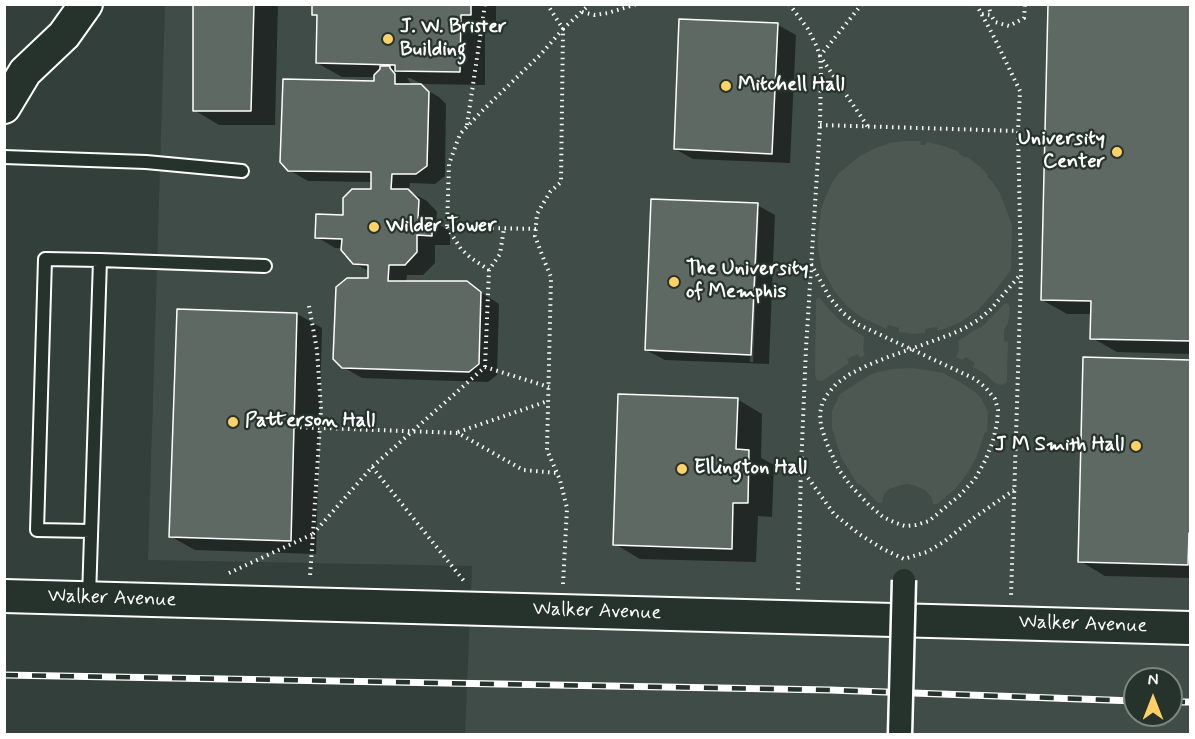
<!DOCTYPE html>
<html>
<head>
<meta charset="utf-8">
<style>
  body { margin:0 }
  #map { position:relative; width:1195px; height:739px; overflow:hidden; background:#333f3a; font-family:Mynerve,sans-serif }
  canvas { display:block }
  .frame { position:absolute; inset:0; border:6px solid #fff; pointer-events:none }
  .north { position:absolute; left:1123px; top:667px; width:60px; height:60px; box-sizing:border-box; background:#26332d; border:2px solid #7d8581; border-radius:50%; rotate:0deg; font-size:16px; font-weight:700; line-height:24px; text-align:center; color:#fff }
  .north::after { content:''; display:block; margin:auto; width:21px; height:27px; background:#ffd166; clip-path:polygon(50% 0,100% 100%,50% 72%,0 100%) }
</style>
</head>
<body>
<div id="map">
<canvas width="1195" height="739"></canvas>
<div class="frame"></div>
<div class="north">N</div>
</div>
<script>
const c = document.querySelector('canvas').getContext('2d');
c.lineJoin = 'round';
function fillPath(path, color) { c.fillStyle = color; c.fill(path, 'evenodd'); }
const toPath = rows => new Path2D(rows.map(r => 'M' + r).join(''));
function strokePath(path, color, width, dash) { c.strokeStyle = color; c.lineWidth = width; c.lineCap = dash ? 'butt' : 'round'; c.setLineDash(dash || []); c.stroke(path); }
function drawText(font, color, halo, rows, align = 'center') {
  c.font = font + ' Mynerve,sans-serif'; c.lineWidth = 4.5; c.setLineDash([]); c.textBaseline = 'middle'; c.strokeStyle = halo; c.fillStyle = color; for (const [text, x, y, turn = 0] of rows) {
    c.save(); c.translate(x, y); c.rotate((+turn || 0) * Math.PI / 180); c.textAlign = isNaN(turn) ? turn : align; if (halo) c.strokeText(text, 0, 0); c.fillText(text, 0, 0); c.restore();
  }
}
fillPath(toPath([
  [165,5,1190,5,1190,734,465,734,472,566,148,560],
  [1135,679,1171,679,1171,715,1135,715]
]), '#404c47');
fillPath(toPath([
  [905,141,921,141,920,145,925,145,926,142,944,146,959,152,959,154,965,158,966,156,979,166,988,175,987,176,991,181,992,181,1000,193,1012,225,1011,270,995,291,979,309,961,322,938,331,937,327,925,329,925,333,913,334,899,332,899,328,888,325,886,329,861,317,847,306,835,292,822,269,818,250,818,237,821,209,831,184,839,173,860,156,876,148,890,143],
  [819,297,835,316,843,323,864,337,863,351,865,355,860,358,858,354,847,359,849,363,822,381,817,380,815,375,816,300],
  [1005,303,1008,304,1010,308,1008,323,1004,330,1004,341,1008,342,1007,379,1006,383,1000,385,995,383,985,374,973,367,975,363,965,357,963,360,956,357,959,351,958,341,985,324],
  [911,368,933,371,943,373,960,382,975,392,981,398,988,412,987,432,985,432,976,458,969,471,955,489,937,504,933,504,932,498,925,490,916,486,907,484,898,486,889,489,884,494,882,503,878,503,860,484,858,485,841,457,832,428,832,411,840,394,865,378,874,373,892,369]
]), '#4d5853');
fillPath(toPath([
  [194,4,278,4,275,125,219,125,194,110],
  [314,4,496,4,496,29,485,29,485,85,422,84,410,78,407,78,413,86,420,86,439,97,446,104,445,176,435,184,410,183,409,191,427,201,437,212,436,223,450,231,450,245,435,245,435,263,423,275,407,275,406,282,466,283,499,304,497,375,488,382,362,378,343,367,370,280,370,272,354,263,343,248,335,248,317,237,344,216,372,190,372,182,308,181,289,170,375,83,376,77,342,77,317,63,318,17,314,14],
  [1049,4,1190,4,1190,354,1117,352,1092,338,1093,314,1067,314,1042,300],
  [778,25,796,35,790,163,693,159,675,149],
  [757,205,775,215,769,364,665,360,646,350],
  [756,212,759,212,753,362,750,362],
  [297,314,322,328,316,554,195,550,170,536],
  [1084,359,1190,361,1190,578,1105,576,1080,561],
  [737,399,762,414,761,458,774,465,772,517,758,516,756,562,640,559,615,544]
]), '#0007');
const building = toPath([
  [193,4,254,4,251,111,193,111,193,4],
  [312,4,471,4,471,15,461,15,460,72,395,71,395,65,316,63,317,15,312,15,312,4],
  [1048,4,1190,4,1190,341,1090,339,1091,301,1041,300,1048,4],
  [679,19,778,23,772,154,674,149,679,19],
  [380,66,390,66,390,68,395,74,395,84,421,84,429,92,427,166,416,174,392,174,391,189,408,189,419,200,418,218,432,218,432,236,417,235,417,252,405,265,389,265,388,281,467,281,481,292,479,364,469,372,342,368,333,359,336,287,347,278,368,278,368,265,353,264,341,250,342,239,315,238,316,214,343,215,343,198,352,189,371,189,371,172,288,171,280,162,283,79,374,81,374,75,380,69,380,66],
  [651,199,758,203,751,355,645,350,651,199],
  [177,309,297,313,291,541,169,537,177,309],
  [1083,357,1190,360,1190,533,1189,533,1188,565,1078,562,1083,357],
  [618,394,738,398,736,449,749,450,748,503,733,503,732,549,613,545,618,394]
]);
fillPath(building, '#5f6964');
strokePath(building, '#fff', 1.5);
const lane = toPath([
  [4,157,146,162,242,171],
  [91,531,37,530,45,259,100,260],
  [89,597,100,260,265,266]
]);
const secondary = toPath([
  [4,107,25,72,64,35,86,4],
  [4,596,1190,628]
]);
strokePath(lane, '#fff', 16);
strokePath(secondary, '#fff', 36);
strokePath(toPath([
  [789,4,808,29,817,47,820,56,821,70,820,125,806,348,801,468,798,592],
  [862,4,820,56,868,127],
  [976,4,994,37,1020,91,1018,131,1021,274,1011,597],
  [988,4,991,15],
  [582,12,595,15,608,13,637,4],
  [982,14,991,15,995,22,1009,26,1024,18,1025,4],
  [467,125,485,4],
  [820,125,1018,131],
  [447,227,461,249,471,258,489,270],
  [536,229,447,227,449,164,460,134,483,110,541,54,563,29,547,4],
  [811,264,830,298,842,312,857,324,911,349,975,379,985,387,995,399,998,410,997,423,993,441,985,461,975,479,960,495,929,521,916,525,905,526,896,523,883,517,869,505,851,486,839,470,827,444,821,426,820,414,822,404,826,396,836,384,850,374,868,365,888,357,911,349,949,335,963,329,978,320,990,310,1021,274],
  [309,306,317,350,321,409,313,533],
  [485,367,489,270,500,254,504,228],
  [294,427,458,433,523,470,557,473],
  [458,432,548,401],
  [372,467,464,581],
  [801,468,834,514,859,534,883,549,904,559,927,552,945,541,975,517,1014,490],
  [313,534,372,467,485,367,549,387],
  [229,573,313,534,310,576],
  [563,584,567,508,560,480,547,450,551,277,544,260,535,236,537,214,550,192,561,182,563,29,590,4]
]), '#fff', 4, [1.5, 4.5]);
strokePath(lane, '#26332d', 12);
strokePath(secondary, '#26332d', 32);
const rail = toPath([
  [4,675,830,690,1135,701],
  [1171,702,1190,702]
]);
strokePath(rail, '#fff', 7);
strokePath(rail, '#26332d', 4.5, [14]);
const streetBridge = toPath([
  [900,734,904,580]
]);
strokePath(streetBridge, '#fff', 27, []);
strokePath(streetBridge, '#26332d', 22);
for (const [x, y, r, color] of [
  [388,39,6,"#ffd166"],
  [726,86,6,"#ffd166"],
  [1117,152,6,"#ffd166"],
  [374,227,6,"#ffd166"],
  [674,282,6,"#ffd166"],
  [233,422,6,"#ffd166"],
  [1136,446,6,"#ffd166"],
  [682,469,6,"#ffd166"]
]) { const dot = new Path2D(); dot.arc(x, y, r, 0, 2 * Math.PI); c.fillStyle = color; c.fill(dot); strokePath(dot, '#26332d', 2); }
drawText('bold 20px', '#fff', '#26332d', [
  ["J. W. Brister",400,28],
  ["Building",400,51],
  ["Mitchell Hall",738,86],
  ["University",1105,140,"right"],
  ["Center",1105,163,"right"],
  ["Wilder Tower",386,227],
  ["The University",686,270],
  ["of Memphis",686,293],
  ["Patterson Hall",245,422],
  ["J M Smith Hall",1124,446,"right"],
  ["Ellington Hall",694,469]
], 'left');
drawText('20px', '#fff', '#26332d', [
  ["Walker Avenue",112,599,2],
  ["Walker Avenue",597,612,2],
  ["Walker Avenue",1083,625,2]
]);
</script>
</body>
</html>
